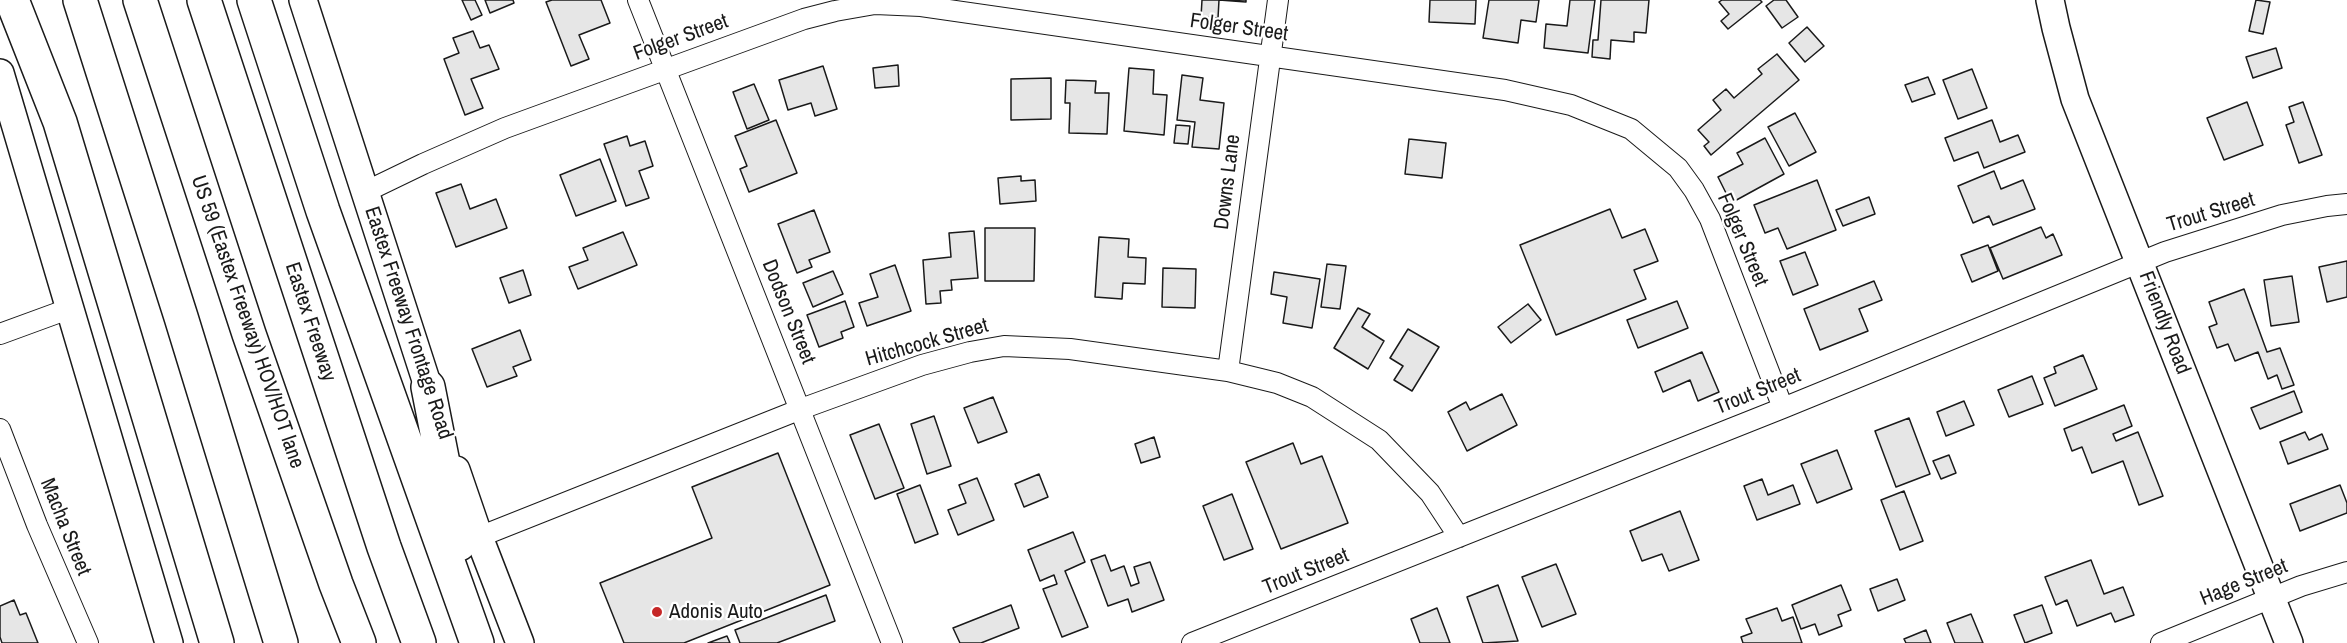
<!DOCTYPE html>
<html>
<head>
<meta charset="utf-8">
<style>
  body { margin:0 }
  canvas { display:block; background:#fff }
</style>
</head>
<body>
<canvas width="2347" height="643"></canvas>
<script>
const c = document.querySelector('canvas').getContext('2d');
c.lineJoin = 'round';
function fillPath(path, color) { c.fillStyle = color; c.fill(path, 'evenodd'); }
const toPath = rows => new Path2D(rows.map(r => 'M' + r).join(''));
function strokePath(path, color, width, dash) { c.strokeStyle = color; c.lineWidth = width; c.lineCap = dash ? 'butt' : 'round'; c.setLineDash(dash || []); c.stroke(path); }
function drawText(font, color, halo, rows, align = 'center') {
  c.font = font + ' "Archivo Narrow",sans-serif'; c.lineWidth = 4.5; c.setLineDash([]); c.textBaseline = 'middle'; c.strokeStyle = halo; c.fillStyle = color; for (const [text, x, y, turn = 0] of rows) {
    c.save(); c.translate(x, y); c.rotate((+turn || 0) * Math.PI / 180); c.textAlign = isNaN(turn) ? turn : align; if (halo) c.strokeText(text, 0, 0); c.fillText(text, 0, 0); c.restore();
  }
}
const building = toPath([
  [462,0,475,0,482,15,471,20,462,0],
  [485,0,513,0,514,3,490,13,485,0],
  [552,0,601,0,610,23,579,35,589,59,571,66,546,2,552,0],
  [1202,0,1246,0,1246,2,1219,0,1218,18,1201,17,1202,0],
  [1430,0,1476,0,1475,24,1429,22,1430,0],
  [1489,0,1539,0,1536,22,1521,20,1518,43,1483,38,1489,0],
  [1570,0,1595,0,1588,53,1544,48,1546,24,1567,26,1570,0],
  [1601,0,1649,0,1646,33,1634,32,1634,42,1611,40,1610,59,1592,57,1593,40,1598,40,1601,0],
  [1722,0,1760,0,1762,2,1728,29,1721,21,1729,14,1719,2,1722,0],
  [1774,0,1786,0,1798,17,1782,28,1766,6,1774,0],
  [2256,0,2270,2,2263,34,2249,31,2256,0],
  [1807,27,1824,46,1805,62,1789,43,1807,27],
  [473,31,480,48,489,45,499,69,471,79,483,108,465,115,444,59,459,53,453,38,473,31],
  [2276,48,2282,68,2253,78,2246,57,2276,48],
  [1777,54,1799,80,1711,155,1704,146,1709,142,1698,130,1721,110,1713,100,1726,89,1734,98,1762,74,1758,69,1777,54],
  [898,65,899,86,875,88,873,68,898,65],
  [823,66,837,109,815,116,811,103,788,110,779,80,823,66],
  [1129,68,1154,70,1153,94,1167,95,1164,135,1124,131,1129,68],
  [1972,69,1987,108,1958,119,1943,80,1972,69],
  [1182,75,1203,78,1200,100,1224,103,1219,149,1192,147,1195,122,1177,120,1182,75],
  [1928,77,1935,94,1912,102,1905,85,1928,77],
  [1051,78,1051,119,1011,120,1011,79,1051,78],
  [1066,80,1096,81,1095,93,1109,93,1107,134,1069,133,1070,103,1065,103,1066,80],
  [754,84,769,120,747,129,733,92,754,84],
  [2247,102,2263,145,2224,160,2207,118,2247,102],
  [2303,102,2322,155,2299,163,2286,125,2294,122,2289,107,2303,102],
  [1795,113,1816,152,1789,166,1768,127,1795,113],
  [776,120,797,173,749,192,740,169,747,166,735,136,776,120],
  [1992,120,2000,142,2018,135,2025,152,1984,168,1978,152,1954,161,1945,138,1992,120],
  [1176,125,1190,126,1188,144,1174,143,1176,125],
  [627,136,630,146,645,141,653,166,639,171,649,198,626,206,604,144,627,136],
  [1765,138,1784,174,1731,203,1718,177,1743,164,1737,153,1765,138],
  [1409,139,1446,143,1442,178,1405,174,1409,139],
  [600,159,616,201,576,216,560,175,600,159],
  [1994,171,2001,189,2023,180,2035,209,1993,225,1989,216,1973,223,1958,186,1994,171],
  [1021,176,1021,181,1035,180,1036,201,1000,204,998,178,1021,176],
  [1817,180,1836,230,1787,249,1778,228,1765,233,1754,205,1817,180],
  [461,184,470,209,496,199,507,228,456,247,436,193,461,184],
  [1869,197,1875,214,1843,226,1836,210,1869,197],
  [1610,209,1622,238,1645,229,1658,261,1634,270,1646,299,1556,335,1520,245,1610,209],
  [814,210,830,252,809,260,812,267,797,273,778,224,814,210],
  [2041,227,2046,238,2053,234,2062,255,2003,279,1990,248,2041,227],
  [985,228,1035,228,1034,281,985,281,985,228],
  [974,231,978,278,951,280,952,290,940,291,941,303,926,304,923,260,951,257,949,233,974,231],
  [623,232,637,265,578,289,569,267,588,260,583,248,623,232],
  [1099,237,1129,239,1128,257,1146,258,1145,284,1123,283,1122,299,1095,297,1099,237],
  [1988,245,1998,271,1972,282,1961,255,1988,245],
  [1805,252,1818,285,1793,295,1780,261,1805,252],
  [2347,261,2347,297,2327,302,2319,267,2347,261],
  [1327,264,1346,266,1340,309,1321,307,1327,264],
  [895,265,911,311,867,326,859,303,878,297,870,274,895,265],
  [1163,268,1196,269,1195,308,1162,307,1163,268],
  [523,270,531,295,509,303,500,278,523,270],
  [833,271,843,294,813,307,803,283,833,271],
  [1274,272,1320,279,1312,328,1283,323,1287,297,1271,294,1274,272],
  [2292,276,2299,322,2271,326,2264,280,2292,276],
  [1874,281,1882,300,1859,309,1868,331,1820,350,1804,309,1874,281],
  [2244,289,2267,352,2280,348,2294,385,2282,389,2277,375,2268,379,2258,352,2235,361,2228,344,2217,348,2209,327,2217,324,2209,302,2244,289],
  [845,301,854,327,841,332,843,338,819,347,807,315,845,301],
  [1677,301,1688,328,1638,348,1627,320,1677,301],
  [1528,304,1541,320,1511,343,1498,327,1528,304],
  [1358,308,1370,314,1362,327,1384,341,1368,369,1334,348,1358,308],
  [1408,329,1439,347,1412,391,1394,380,1403,366,1390,358,1408,329],
  [520,330,531,360,513,367,517,376,487,387,472,349,520,330],
  [1702,352,1719,392,1698,401,1690,380,1663,392,1655,372,1702,352],
  [2083,355,2097,389,2055,406,2044,378,2056,373,2054,367,2083,355],
  [2032,376,2043,404,2009,417,1998,390,2032,376],
  [2294,391,2302,412,2260,429,2251,408,2294,391],
  [1502,394,1517,425,1467,451,1448,412,1466,402,1470,410,1502,394],
  [993,397,1007,432,978,443,964,408,993,397],
  [1964,401,1974,425,1946,436,1937,412,1964,401],
  [2124,405,2132,426,2113,434,2116,441,2138,432,2163,496,2139,505,2123,461,2092,473,2082,447,2072,451,2064,429,2124,405],
  [934,416,951,466,927,474,911,424,934,416],
  [1909,418,1930,474,1896,487,1875,431,1909,418],
  [879,424,904,488,875,499,850,435,879,424],
  [2305,432,2309,440,2322,434,2328,449,2288,464,2280,442,2305,432],
  [1154,437,1160,457,1141,463,1135,444,1154,437],
  [1293,443,1301,464,1322,456,1348,523,1281,549,1246,462,1293,443],
  [1837,450,1852,489,1817,503,1801,464,1837,450],
  [778,453,830,585,684,643,624,643,600,583,712,538,692,487,778,453],
  [1949,455,1956,473,1941,479,1933,461,1949,455],
  [1039,474,1048,497,1024,507,1015,484,1039,474],
  [977,478,994,520,958,535,948,510,966,503,959,485,977,478],
  [1762,479,1768,495,1793,485,1800,504,1757,520,1744,486,1762,479],
  [920,485,938,534,915,543,897,494,920,485],
  [2340,485,2347,503,2347,513,2300,531,2290,504,2340,485],
  [1904,491,1923,541,1900,550,1881,500,1904,491],
  [1232,494,1253,549,1224,560,1203,506,1232,494],
  [1680,511,1699,560,1669,571,1662,554,1642,561,1630,531,1680,511],
  [1073,532,1085,562,1065,571,1088,627,1062,637,1043,589,1057,584,1054,575,1040,581,1028,550,1073,532],
  [1105,555,1111,571,1124,566,1131,586,1139,583,1134,567,1150,562,1164,600,1132,612,1128,599,1108,606,1091,560,1105,555],
  [2091,560,2104,594,2123,587,2134,615,2115,622,2111,613,2077,626,2067,600,2056,605,2045,577,2091,560],
  [1556,564,1576,614,1542,627,1522,577,1556,564],
  [1897,579,1905,600,1878,611,1870,589,1897,579],
  [1498,585,1518,641,1483,643,1467,597,1498,585],
  [1841,585,1851,610,1838,615,1842,626,1819,635,1815,624,1801,629,1792,605,1841,585],
  [826,595,835,621,777,643,740,643,735,630,826,595],
  [14,600,20,615,26,613,38,643,2,643,0,637,0,606,14,600],
  [1011,605,1019,628,981,643,960,643,953,628,1011,605],
  [2042,605,2052,633,2025,643,2014,615,2042,605],
  [1437,608,1450,643,1420,643,1411,619,1437,608],
  [1777,608,1782,621,1793,617,1802,643,1743,643,1741,637,1752,633,1746,619,1777,608],
  [1971,614,1983,643,1955,643,1947,623,1971,614],
  [1926,630,1931,643,1906,643,1904,639,1926,630],
  [727,636,730,643,708,643,727,636]
]);
fillPath(building, '#e6e6e6');
strokePath(building, '#1a1a1a', 1.5);
const street = toPath([
  [638,0,892,643],
  [365,192,423,164,505,128,804,19,835,11,875,4,921,6,1505,90,1571,105,1631,129,1678,168,1694,190,1710,219,1783,408],
  [0,334,71,308],
  [1228,371,1278,0],
  [0,429,37,525,88,643],
  [479,537,801,409,922,365,970,352,1004,346,1070,349,1228,371,1277,383,1312,397,1379,440,1430,493,1459,537],
  [1192,643,1783,408,2165,252,2282,215,2327,206,2347,204],
  [2161,643,2301,586,2347,572]
]);
const secondary = toPath([
  [303,0,434,405],
  [2050,0,2056,28,2075,99,2289,643],
  [0,73,169,643],
  [456,470,479,537,520,643]
]);
const highway = toPath([
  [12,0,60,122,217,643],
  [80,0,181,317,281,643],
  [140,0,249,334,336,584,359,643],
  [204,0,384,547,419,643],
  [254,0,323,211,477,643],
  [428,387,459,544]
]);
strokePath(street, '#1a1a1a', 22);
strokePath(secondary, '#1a1a1a', 30);
strokePath(highway, '#1a1a1a', 36);
strokePath(street, '#fff', 20);
strokePath(secondary, '#fff', 27);
strokePath(highway, '#fff', 33);
for (const [x, y, r, color] of [
  [657,612,6,"#c62828"]
]) { const dot = new Path2D(); dot.arc(x, y, r, 0, 2 * Math.PI); c.fillStyle = color; c.fill(dot); strokePath(dot, '#fff', 2); }
drawText('21px', '#1a1a1a', '#fff', [
  ["Folger Street",1239,28,8],
  ["Folger Street",681,38,-20],
  ["Downs Lane",1228,182,-83],
  ["Trout Street",2211,213,-17],
  ["Folger Street",1742,240,67],
  ["Dodson Street",788,312,68],
  ["US 59 (Eastex Freeway) HOV/HOT lane",247,322,71],
  ["Eastex Freeway",310,322,72],
  ["Eastex Freeway Frontage Road",408,323,72],
  ["Friendly Road",2164,323,69],
  ["Hitchcock Street",927,343,-16],
  ["Trout Street",1758,392,-22],
  ["Macha Street",65,527,68],
  ["Trout Street",1306,572,-22],
  ["Hage Street",2244,583,-22]
]);
drawText('21px', '#1a1a1a', '#fff', [
  ["Adonis Auto",669,612]
], 'left');
</script>
</body>
</html>
